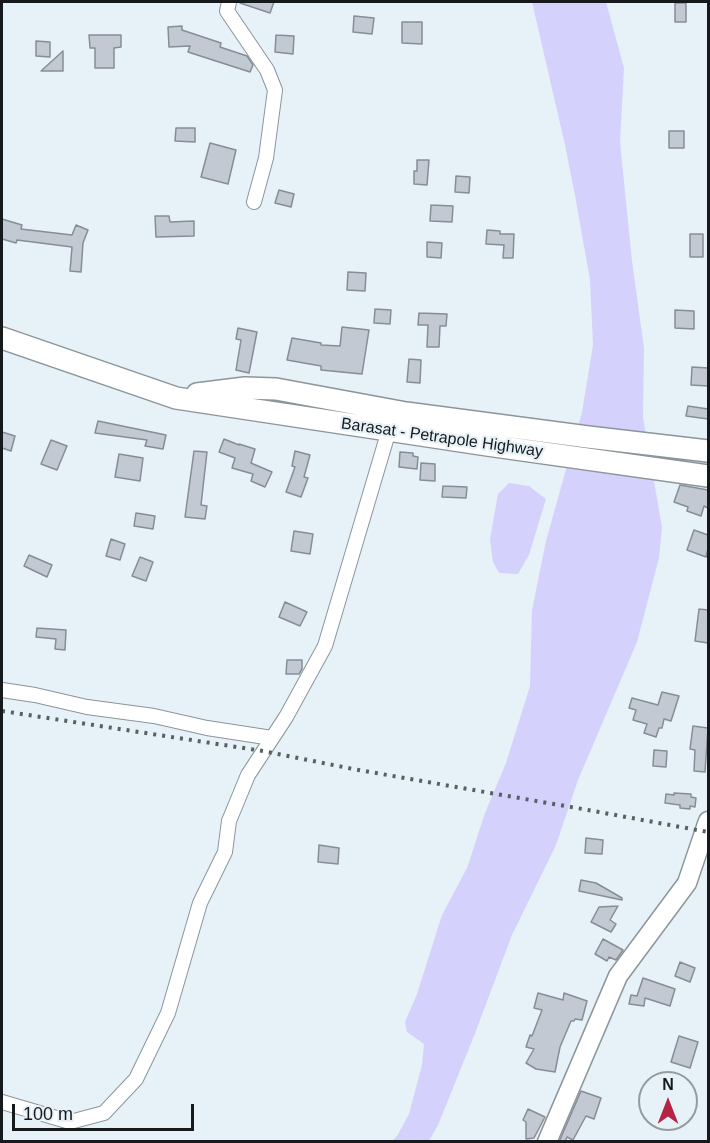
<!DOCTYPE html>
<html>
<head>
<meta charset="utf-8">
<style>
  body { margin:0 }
  #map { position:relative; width:710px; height:1143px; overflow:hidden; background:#e7f2f8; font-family:Arial,sans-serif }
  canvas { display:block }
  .frame { position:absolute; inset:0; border:3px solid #161a1c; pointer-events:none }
  .north { position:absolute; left:638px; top:1071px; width:60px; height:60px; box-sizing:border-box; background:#e7f2f8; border:2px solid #939ca0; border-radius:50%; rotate:0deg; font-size:16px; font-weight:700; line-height:24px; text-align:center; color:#161a1c }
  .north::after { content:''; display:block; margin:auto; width:21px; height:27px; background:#b52443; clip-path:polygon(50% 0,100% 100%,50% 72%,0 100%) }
  .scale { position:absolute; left:12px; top:1104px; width:182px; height:27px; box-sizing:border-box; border:3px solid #161a1c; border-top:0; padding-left:8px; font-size:18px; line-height:21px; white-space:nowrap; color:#161a1c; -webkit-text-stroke:4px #e7f2f8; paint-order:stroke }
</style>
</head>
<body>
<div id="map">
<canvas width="710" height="1143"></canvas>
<div class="frame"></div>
<div class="north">N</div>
<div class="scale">100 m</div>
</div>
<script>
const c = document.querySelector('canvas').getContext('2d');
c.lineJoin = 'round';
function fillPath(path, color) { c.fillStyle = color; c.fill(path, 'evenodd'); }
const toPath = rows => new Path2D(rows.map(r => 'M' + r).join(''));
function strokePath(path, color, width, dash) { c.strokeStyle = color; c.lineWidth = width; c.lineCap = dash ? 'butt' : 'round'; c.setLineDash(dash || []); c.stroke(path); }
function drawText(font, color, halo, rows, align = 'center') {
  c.font = font + ' Arial,sans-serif'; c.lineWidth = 4.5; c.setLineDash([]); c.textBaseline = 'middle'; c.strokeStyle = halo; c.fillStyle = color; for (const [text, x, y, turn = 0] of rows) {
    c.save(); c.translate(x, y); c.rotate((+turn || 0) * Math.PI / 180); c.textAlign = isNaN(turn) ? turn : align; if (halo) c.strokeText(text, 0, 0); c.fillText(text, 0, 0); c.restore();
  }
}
fillPath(toPath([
  [532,2,606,2,624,68,620,142,632,261,644,348,643,418,662,527,659,558,637,642,578,780,556,845,512,935,474,1036,438,1125,429,1141,391,1142,397,1136,409,1114,422,1065,424,1044,407,1032,405,1022,417,994,442,915,467,868,485,813,506,763,530,686,532,610,546,541,582,412,593,345,590,280,576,201,565,145],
  [509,483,529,486,546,499,529,555,518,574,499,573,493,562,490,539,498,494]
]), '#d4d2fc');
const building = toPath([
  [240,2,274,2,270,13,240,3,240,2],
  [675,3,686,3,686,22,675,22,675,3],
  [354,16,374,18,372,34,353,32,354,16],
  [402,22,422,22,422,44,402,43,402,22],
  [182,26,182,30,221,43,220,47,247,56,253,65,250,72,188,52,190,46,169,47,168,27,182,26],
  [89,35,121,35,121,47,114,48,114,68,95,68,95,48,90,48,89,35],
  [276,35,294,36,293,54,275,52,276,35],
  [36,41,50,42,50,57,36,56,36,41],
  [63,51,63,71,41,71,63,51],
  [176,128,195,128,195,142,175,141,176,128],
  [669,131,684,131,684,148,669,148,669,131],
  [210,143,236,150,228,184,201,177,210,143],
  [417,160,429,160,427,185,414,184,414,171,417,171,417,160],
  [456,176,470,177,469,193,455,192,456,176],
  [279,190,294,194,291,207,275,203,279,190],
  [431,205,453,206,452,222,430,221,431,205],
  [155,216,169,216,170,222,194,221,194,236,156,237,155,216],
  [2,219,22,225,21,229,72,235,76,225,88,230,83,243,81,272,70,271,72,247,17,240,16,243,2,239,2,219],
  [487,230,500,231,500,234,514,234,513,258,503,258,504,245,486,244,487,230],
  [690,234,703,234,703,257,690,257,690,234],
  [427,242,442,243,441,258,427,257,427,242],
  [348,272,366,273,365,291,347,290,348,272],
  [375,309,391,310,390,324,374,323,375,309],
  [675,310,694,311,694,329,675,328,675,310],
  [419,313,447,314,446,326,440,326,439,347,427,347,428,325,418,325,419,313],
  [342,327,369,330,362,374,321,370,321,366,287,360,292,338,321,343,321,345,340,346,342,327],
  [238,328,257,332,249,373,236,370,241,340,236,339,238,328],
  [409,359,421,360,420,383,407,382,409,359],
  [692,367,708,368,708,386,691,385,692,367],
  [688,406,708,409,708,419,686,416,688,406],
  [98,421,166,435,163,449,145,446,147,440,95,433,98,421],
  [2,432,15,436,11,451,2,448,2,432],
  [224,439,239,445,239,444,255,449,251,463,272,472,265,487,251,481,253,474,232,468,235,458,219,452,224,439],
  [51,440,67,446,57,470,41,464,51,440],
  [194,451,207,452,201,505,207,506,205,519,185,517,194,451],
  [295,451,310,455,304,477,308,478,301,497,286,492,295,467,292,466,295,451],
  [400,452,413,453,413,456,418,457,417,469,399,467,400,452],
  [119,454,143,458,140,481,115,477,119,454],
  [421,463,435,464,435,481,420,480,421,463],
  [680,485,708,490,708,508,704,506,701,516,687,511,688,507,674,502,680,485],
  [443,486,467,487,466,498,442,497,443,486],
  [136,513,155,516,153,529,134,526,136,513],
  [694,530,708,535,708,549,706,557,687,550,694,530],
  [294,531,313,534,310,554,291,551,294,531],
  [111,539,125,544,120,560,106,556,111,539],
  [29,555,52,565,47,577,24,566,29,555],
  [140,557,153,562,146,581,132,576,140,557],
  [285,602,307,612,300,626,279,617,285,602],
  [699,609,708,610,708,643,695,641,699,609],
  [37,628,66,630,65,650,55,649,56,639,36,637,37,628],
  [287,660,302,660,302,669,299,674,286,674,287,660],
  [662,692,679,696,671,721,664,719,662,728,659,728,656,737,644,733,647,724,633,720,636,710,629,708,632,698,658,705,662,692],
  [693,726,708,728,705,772,694,771,695,750,690,749,693,726],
  [654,750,667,751,666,767,653,766,654,750],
  [674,793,691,794,691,797,696,798,695,807,690,806,690,809,680,808,680,805,665,803,666,794,674,795,674,793],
  [586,838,603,840,602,854,585,853,586,838],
  [319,845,339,848,338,864,318,862,319,845],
  [581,880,596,883,622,898,622,900,579,891,581,880],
  [618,906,610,920,616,924,611,932,591,922,599,907,618,906],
  [603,939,623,950,616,960,609,957,607,961,595,954,603,939],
  [680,962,695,968,690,982,675,976,680,962],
  [643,978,675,989,670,1006,645,998,644,1006,629,1004,631,995,637,996,643,978],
  [538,993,563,1000,564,993,587,1001,582,1020,575,1019,574,1021,571,1021,560,1047,555,1072,536,1069,526,1063,534,1049,526,1047,530,1035,532,1036,542,1010,534,1008,538,993],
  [679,1036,698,1042,690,1068,671,1062,679,1036],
  [581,1091,601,1098,594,1119,586,1116,573,1140,567,1137,565,1142,559,1142,581,1091],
  [528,1109,545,1117,534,1138,526,1139,526,1122,523,1120,528,1109]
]);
fillPath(building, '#c3c9d2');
strokePath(building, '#878d95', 1.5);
const minor = toPath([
  [229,2,227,11,267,70,275,90,266,158,254,202],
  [2,690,35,695,87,707,154,716,207,728,272,738],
  [2,1102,70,1122,104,1113,136,1079,168,1013,200,903,225,852,229,821,248,775,286,717,325,646,389,430]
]);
const secondary = toPath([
  [547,1142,618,976,687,883,708,821]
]);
const trunk = toPath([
  [2,338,176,398,487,445,708,476],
  [197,394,245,388,276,389,406,413,588,437,708,451]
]);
strokePath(minor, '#8b959a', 16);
strokePath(secondary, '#8b959a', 21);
strokePath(trunk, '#8b959a', 24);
strokePath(minor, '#fff', 14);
strokePath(secondary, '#fff', 18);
strokePath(trunk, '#fff', 21);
strokePath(toPath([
  [2,711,263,751,353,769,588,810,708,832]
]), '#596063', 4, [3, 6]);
drawText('16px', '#161a1c', '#e7f2f8', [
  ["Barasat - Petrapole Highway",442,438,8]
]);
</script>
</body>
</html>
